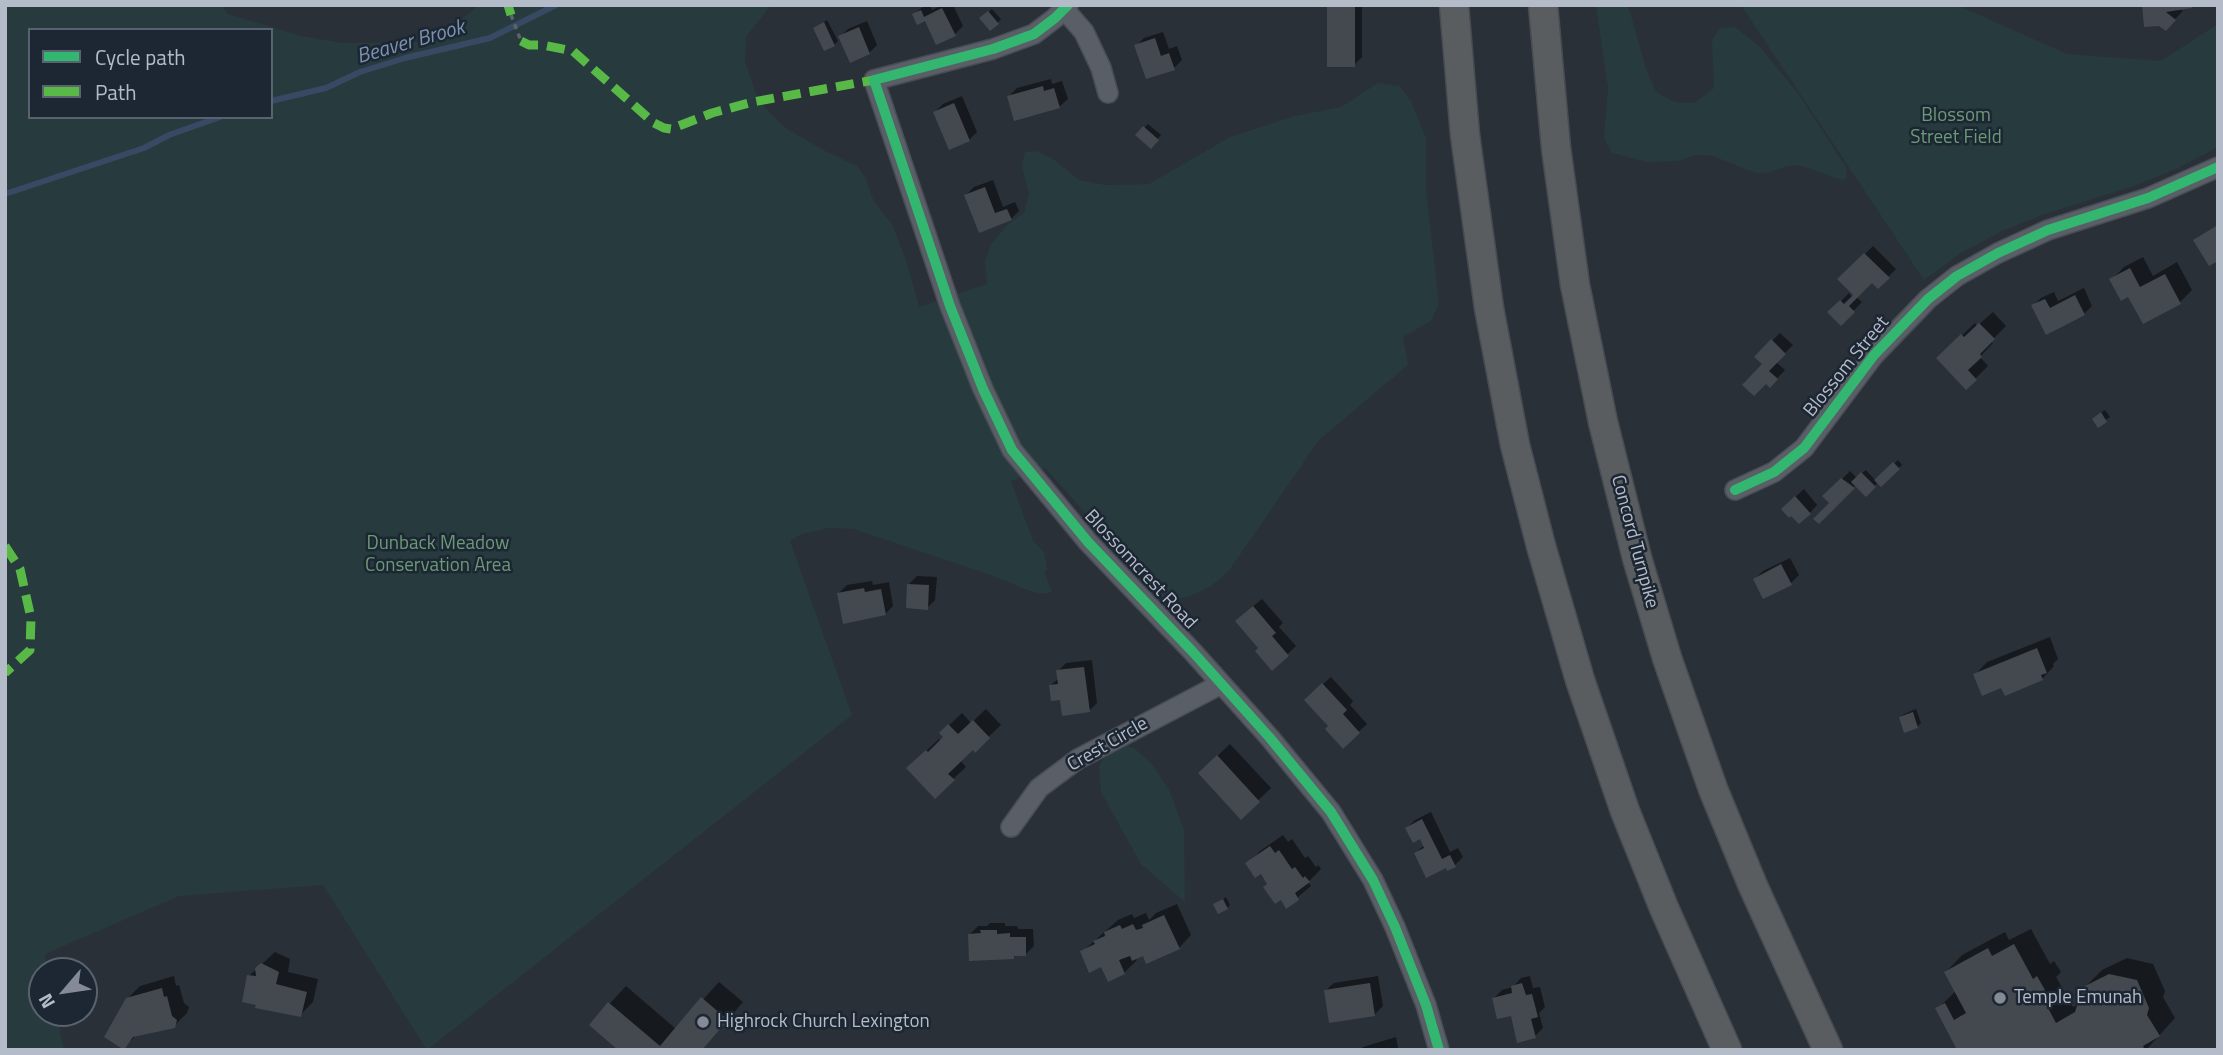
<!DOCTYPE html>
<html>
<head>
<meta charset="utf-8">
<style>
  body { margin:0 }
  #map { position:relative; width:2223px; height:1055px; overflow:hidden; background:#2a3038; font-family:"Titillium Web",sans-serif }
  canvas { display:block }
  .frame { position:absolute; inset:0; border:7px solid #b4bcc9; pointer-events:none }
  .legend { position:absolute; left:28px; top:28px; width:245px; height:91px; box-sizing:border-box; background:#1d2633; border:2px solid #59626f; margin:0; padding:9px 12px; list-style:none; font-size:21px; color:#b4bcc9 }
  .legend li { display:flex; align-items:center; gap:14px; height:35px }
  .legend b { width:35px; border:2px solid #59626f }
  .north { position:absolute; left:28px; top:957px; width:70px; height:70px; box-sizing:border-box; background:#1d2633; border:2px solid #59626f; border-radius:50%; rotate:241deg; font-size:19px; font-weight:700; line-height:28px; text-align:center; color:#b4bcc9 }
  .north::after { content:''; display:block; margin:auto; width:24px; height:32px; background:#848b96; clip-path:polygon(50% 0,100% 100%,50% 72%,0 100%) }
</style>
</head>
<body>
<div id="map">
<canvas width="2223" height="1055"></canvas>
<div class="frame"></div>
<ul class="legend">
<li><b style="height:9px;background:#33b770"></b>Cycle path</li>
<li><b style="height:9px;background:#58b947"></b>Path</li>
</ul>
<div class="north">N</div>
</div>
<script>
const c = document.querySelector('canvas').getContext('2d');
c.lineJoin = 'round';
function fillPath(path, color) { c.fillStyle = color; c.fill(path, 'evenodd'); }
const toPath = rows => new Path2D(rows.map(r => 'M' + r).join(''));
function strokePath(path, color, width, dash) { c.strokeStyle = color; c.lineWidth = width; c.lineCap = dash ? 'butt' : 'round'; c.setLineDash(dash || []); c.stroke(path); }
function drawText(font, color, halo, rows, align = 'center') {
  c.font = font + ' "Titillium Web",sans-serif'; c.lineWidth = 5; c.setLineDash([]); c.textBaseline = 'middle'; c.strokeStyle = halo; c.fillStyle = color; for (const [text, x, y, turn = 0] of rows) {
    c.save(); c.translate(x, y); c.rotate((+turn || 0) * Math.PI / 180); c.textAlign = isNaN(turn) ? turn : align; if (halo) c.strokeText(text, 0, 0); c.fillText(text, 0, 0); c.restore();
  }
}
fillPath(toPath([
  [5,5,221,5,228,14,301,36,343,43,431,42,472,11,477,5,771,5,746,37,745,61,758,100,784,127,823,150,857,166,866,179,874,202,892,224,907,263,919,307,987,284,985,261,991,245,1007,225,1024,213,1029,194,1022,166,1025,152,1036,151,1053,159,1079,180,1105,185,1149,184,1230,137,1295,116,1341,107,1378,83,1400,86,1411,102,1426,138,1426,190,1439,304,1431,321,1403,337,1408,365,1319,440,1228,572,1210,587,1188,597,1165,601,1045,468,1011,481,1033,541,1044,552,1047,570,1044,571,1052,592,1043,594,1030,591,988,574,854,529,829,528,802,534,790,541,852,715,427,1050,323,885,179,896,45,954,47,971,42,971,42,1013,56,1013,64,1050,5,1050],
  [30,30,271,30,271,117,30,117],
  [1596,5,1628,5,1646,69,1656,92,1675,102,1694,103,1714,88,1712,40,1720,28,1735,27,1759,46,1797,92,1846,167,1847,178,1842,180,1799,165,1787,166,1770,172,1756,173,1710,155,1694,155,1678,161,1647,162,1612,153,1604,138,1608,88],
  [1741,5,1957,5,2067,54,2161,61,2218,24,2218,147,2176,169,2134,186,2045,214,2002,231,1961,253,1924,280],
  [1124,745,1135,749,1151,763,1169,790,1184,830,1185,902,1141,864,1101,792,1099,766,1107,753]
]), '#273a3e');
fillPath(toPath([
  [925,5,930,5,932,10,942,5,953,5,963,26,955,34,914,14],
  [1329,5,1362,5,1362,57,1354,65],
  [2143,5,2179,8,2183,11,2166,28],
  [992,9,1001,19,991,29,982,18],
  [827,20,838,41,834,45,815,28],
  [867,21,877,45,869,53,840,37,848,29],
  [1163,32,1169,49,1177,46,1182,60,1174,68,1136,46,1144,38],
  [1051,79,1052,84,1062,81,1068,99,1059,107,1009,96,1017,88],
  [962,96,977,132,969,140,935,112,943,104],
  [1148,124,1161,135,1151,146,1138,135],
  [993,180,1003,207,1015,202,1019,211,1011,219,980,231,966,195,974,187],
  [1873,246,1896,269,1878,287,1872,280,1856,297,1862,302,1841,324,1830,312,1849,293,1853,298,1856,295,1840,279],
  [2143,257,2153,276,2177,262,2192,290,2180,302,2129,295,2111,280,2124,267],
  [2084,288,2092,306,2084,314,2033,306,2041,298,2054,292,2058,301],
  [1993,312,2006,326,1991,341,1993,343,1980,357,1988,366,1966,388,1951,346,1975,323,1977,326],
  [1780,333,1793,345,1776,362,1785,370,1770,386,1766,382,1764,364,1756,357],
  [2105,410,2110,417,2098,425,2097,415],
  [1898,460,1902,465,1881,485,1878,482,1866,495,1856,485,1819,521,1831,503,1825,496,1850,471,1856,477,1866,470,1876,481],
  [1804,489,1817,505,1810,513,1791,501],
  [1790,558,1799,575,1791,583,1755,579,1763,571],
  [917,576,937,577,935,600,927,608,909,584],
  [872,581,873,585,889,582,893,606,885,614,839,593,847,585],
  [1262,599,1283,623,1279,627,1296,646,1272,669,1245,613],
  [2050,637,2058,659,2053,664,2054,666,2042,679,2002,686,1975,675,1987,662],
  [1092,660,1097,703,1089,711,1062,698,1051,685,1059,678,1058,671,1066,663],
  [1331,677,1353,701,1350,705,1367,724,1343,746,1331,726,1314,692],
  [986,709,1001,725,975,750,973,748,960,760,966,767,935,796,908,768,939,739,941,741,945,737,941,733,962,713,971,723],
  [1916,709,1921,723,1917,727,1900,717,1904,714],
  [1230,744,1271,788,1241,817,1212,761],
  [1431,812,1450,852,1458,848,1463,857,1455,865,1416,853,1425,844,1421,836,1407,828,1415,820],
  [1283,835,1288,842,1292,839,1305,858,1308,856,1316,867,1318,865,1321,869,1308,882,1311,886,1287,906,1261,872,1248,864,1260,851],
  [1226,897,1230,905,1227,908,1215,905],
  [1177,904,1191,935,1179,948,1144,954,1135,958,1137,960,1124,973,1102,965,1082,952,1118,920,1132,914,1134,918,1146,913,1149,920,1156,913],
  [990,923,1005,923,1005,926,1017,926,1018,929,1033,929,1034,946,1026,954,1016,955,1013,958,970,934,978,926,987,926],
  [2031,929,2050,964,2054,961,2061,972,2056,977,2073,1007,2080,1004,2085,987,2102,970,2127,958,2153,964,2165,991,2163,997,2175,1018,2146,1050,1959,1050,1937,1009,1956,991,1946,972,1962,955,2005,932,2009,940],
  [275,952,290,959,288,972,318,979,313,1002,300,1015,258,1004,249,976],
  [174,976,176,986,179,985,184,1003,189,1007,187,1013,174,1026,137,1034,124,1048,127,999,140,986],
  [1378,976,1383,1006,1374,1015,1325,991,1334,983],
  [1530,976,1533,988,1540,987,1545,1007,1539,1013,1543,1028,1535,1036,1494,998,1502,990,1513,987,1521,978],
  [719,982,743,1002,702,1050,633,1050,591,1024,626,986,676,1029],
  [1396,1037,1398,1047,1396,1050,1360,1050,1363,1047]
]), '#0007');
strokePath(toPath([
  [271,101,326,88,360,72,405,58,490,38,556,5],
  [5,194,144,148,169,135,220,117]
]), '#384963', 6);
fillPath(toPath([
  [1327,5,1355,5,1355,67,1327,67],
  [2142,5,2192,5,2192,8,2166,12,2176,20,2166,31,2159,26,2144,27],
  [942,8,956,36,936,45,925,21,917,25,912,14,921,10,924,17],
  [988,11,999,24,990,31,979,18],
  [824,22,835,46,824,51,813,28],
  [859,27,870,54,850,63,838,36],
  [1155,38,1161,56,1169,53,1175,70,1146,79,1134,45],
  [1043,86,1044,91,1054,88,1060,108,1014,121,1007,96],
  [954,103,970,141,949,150,933,112],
  [1143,126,1159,140,1151,149,1135,135],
  [985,187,995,213,1007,209,1012,220,979,233,964,195],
  [2218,225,2218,261,2209,266,2193,240],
  [1864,253,1890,278,1878,289,1872,283,1849,306,1855,312,1841,326,1827,312,1840,300,1844,304,1853,295,1837,279],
  [2130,268,2140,287,2165,274,2181,304,2143,324,2128,297,2121,301,2109,279],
  [2075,295,2085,315,2046,335,2031,305,2045,299,2050,308],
  [1979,323,1995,339,1980,354,1982,357,1968,370,1977,380,1966,390,1936,358,1961,334,1964,337],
  [1771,339,1786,354,1769,371,1778,379,1770,388,1766,384,1754,396,1742,385,1762,364,1754,357],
  [2101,412,2107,422,2098,428,2092,419],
  [1893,462,1900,469,1881,487,1874,480],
  [1861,472,1876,487,1866,497,1851,482],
  [1841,478,1855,488,1819,524,1813,519,1829,503,1822,496],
  [1795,496,1811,514,1799,524,1791,516,1789,518,1781,509],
  [1781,564,1792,585,1763,599,1753,579],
  [907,584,929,585,928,610,906,608],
  [864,588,865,592,881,589,886,615,843,624,837,593],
  [1253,606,1276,633,1272,636,1289,656,1272,671,1255,651,1258,648,1235,621],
  [2037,648,2047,673,2041,675,2043,680,2005,696,2001,688,1982,696,1973,674],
  [1084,667,1090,712,1062,716,1060,700,1051,701,1049,685,1058,684,1056,670],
  [1322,683,1347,710,1343,714,1360,733,1343,749,1325,729,1328,726,1304,700],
  [1913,712,1918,728,1904,733,1899,717],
  [973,720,990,738,975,753,973,750,948,774,955,780,935,799,906,768,926,750,928,752,943,737,939,733,948,724,958,734],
  [1217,755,1260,802,1241,820,1198,773],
  [1422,819,1442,859,1450,855,1456,867,1447,871,1446,868,1426,878,1414,853,1424,848,1420,839,1413,843,1405,828],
  [1270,846,1275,853,1279,850,1292,869,1295,867,1303,878,1305,876,1310,882,1295,893,1299,900,1286,909,1281,900,1275,904,1263,887,1267,884,1261,874,1255,878,1245,863],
  [1223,899,1228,909,1218,914,1213,904],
  [1164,915,1180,949,1146,964,1143,956,1132,961,1130,956,1119,960,1125,974,1108,982,1101,967,1089,973,1080,951,1095,944,1093,941,1105,936,1104,932,1120,925,1122,929,1133,924,1136,930,1143,928,1142,925],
  [980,930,997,930,997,934,1010,933,1010,937,1026,937,1026,956,1014,956,1014,959,969,961,968,934,981,933],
  [2014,944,2033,979,2037,976,2045,990,2040,993,2056,1023,2075,1012,2083,987,2109,974,2137,980,2149,1008,2147,1015,2160,1036,2143,1046,2145,1050,1957,1050,1935,1008,1945,1003,1954,1020,1966,1013,1944,972,1988,948,1992,956],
  [261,963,279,972,276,984,307,992,301,1017,255,1008,256,1005,242,1002,247,975,256,976,255,968],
  [1370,983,1375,1016,1329,1023,1324,990],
  [1522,983,1526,995,1532,994,1538,1017,1531,1019,1536,1038,1517,1043,1511,1016,1497,1019,1492,998,1512,993,1511,986],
  [162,988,164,997,167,996,172,1016,177,1020,175,1028,133,1037,124,1050,104,1037,126,998],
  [701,997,728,1020,702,1050,618,1050,589,1025,608,1002,660,1046]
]), '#444950');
const minor = toPath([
  [1068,5,1055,18,1034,34,993,49,874,80,950,306,983,389,1012,450,1088,542,1192,651,1270,738,1331,812,1373,880,1395,927,1426,1005,1439,1050],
  [1064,9,1084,32,1101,68,1108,93],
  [1735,490,1774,472,1804,448,1874,355,1928,299,1957,276,1998,253,2048,230,2148,198,2218,167],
  [1011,827,1039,788,1078,759,1221,684]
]);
const highway = toPath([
  [1454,5,1465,135,1489,308,1515,445,1541,546,1580,680,1625,811,1664,908,1727,1050],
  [1543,5,1556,148,1575,285,1603,422,1637,558,1667,658,1713,789,1753,886,1828,1050]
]);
strokePath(minor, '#484c53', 22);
strokePath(highway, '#474c53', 31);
strokePath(toPath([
  [511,15,521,41]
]), '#5d636a', 3.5, [5, 5]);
strokePath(minor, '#5a5e66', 19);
strokePath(highway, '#5a5d60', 28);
strokePath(toPath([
  [508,5,511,15],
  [521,41,529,45,543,45,573,51,654,123,664,128,671,129,712,113,753,102,874,80],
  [5,546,20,569,31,618,30,650,5,673]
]), '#58b947', 9, [18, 9]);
strokePath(toPath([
  [1068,5,1055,18,1034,34,993,49,874,80,950,306,983,389,1012,450,1088,542,1192,651,1270,738,1331,812,1373,880,1395,927,1426,1005,1439,1050],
  [1735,490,1774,472,1804,448,1874,355,1928,299,1957,276,1998,253,2048,230,2148,198,2218,167]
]), '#33b770', 10);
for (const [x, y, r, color] of [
  [2000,998,7,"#848b96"],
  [703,1022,7,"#848b96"]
]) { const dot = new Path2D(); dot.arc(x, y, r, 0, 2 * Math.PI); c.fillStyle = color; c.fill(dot); strokePath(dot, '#1d2633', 2.5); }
drawText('19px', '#6b9a76', '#1d2633', [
  ["Blossom",1956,116],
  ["Street Field",1956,138],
  ["Dunback Meadow",438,544],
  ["Conservation Area",438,566]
]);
drawText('19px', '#b4bcc9', '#1d2633', [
  ["Blossom Street",1847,367,-51],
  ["Concord Turnpike",1634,542,75],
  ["Blossomcrest Road",1140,570,47],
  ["Crest Circle",1108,745,-30]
]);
drawText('19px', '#b4bcc9', '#1d2633', [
  ["Temple Emunah",2014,998],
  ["Highrock Church Lexington",717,1022]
], 'left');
drawText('italic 21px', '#7c92b1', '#1d2633', [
  ["Beaver Brook",411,43,-16]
]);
</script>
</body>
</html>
